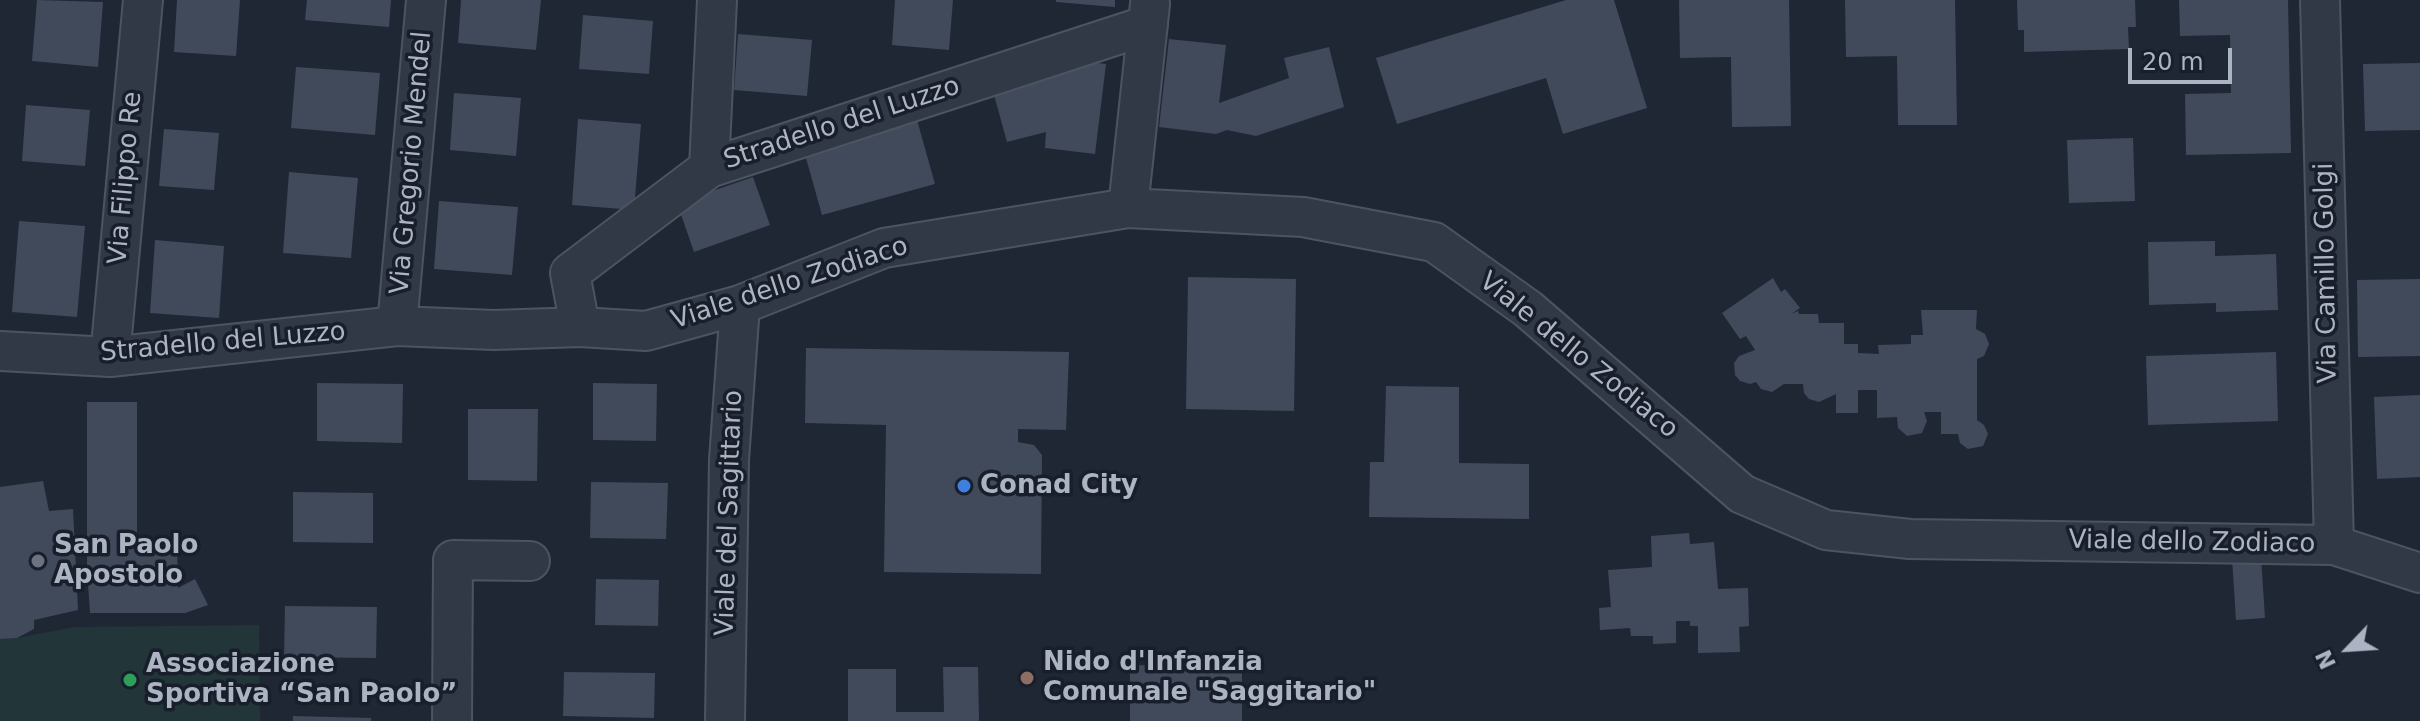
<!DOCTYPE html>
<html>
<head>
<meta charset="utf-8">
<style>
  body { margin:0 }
  #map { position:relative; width:2420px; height:721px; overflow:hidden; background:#1f2735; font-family:"DejaVu Sans",sans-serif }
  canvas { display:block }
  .north { position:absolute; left:2308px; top:609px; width:80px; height:80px; -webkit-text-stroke:6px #181f2a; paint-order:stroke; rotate:245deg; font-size:22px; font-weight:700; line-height:32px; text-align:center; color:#acb4c3 }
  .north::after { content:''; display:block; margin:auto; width:28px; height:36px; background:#acb4c3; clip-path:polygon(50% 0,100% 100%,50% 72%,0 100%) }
  .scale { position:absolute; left:2128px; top:48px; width:104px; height:36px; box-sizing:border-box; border:4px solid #acb4c3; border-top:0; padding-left:10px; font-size:24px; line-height:28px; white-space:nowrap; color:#acb4c3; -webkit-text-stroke:6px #181f2a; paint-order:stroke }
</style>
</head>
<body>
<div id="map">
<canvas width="2420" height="721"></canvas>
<div class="north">N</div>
<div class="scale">20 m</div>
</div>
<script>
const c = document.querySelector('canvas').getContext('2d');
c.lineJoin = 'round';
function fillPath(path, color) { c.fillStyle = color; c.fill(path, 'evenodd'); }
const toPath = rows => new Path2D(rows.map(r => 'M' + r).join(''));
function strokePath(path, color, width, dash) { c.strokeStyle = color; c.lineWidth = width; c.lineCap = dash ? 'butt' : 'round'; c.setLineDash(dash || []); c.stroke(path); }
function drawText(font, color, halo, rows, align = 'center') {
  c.font = font + ' "DejaVu Sans",sans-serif'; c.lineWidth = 7; c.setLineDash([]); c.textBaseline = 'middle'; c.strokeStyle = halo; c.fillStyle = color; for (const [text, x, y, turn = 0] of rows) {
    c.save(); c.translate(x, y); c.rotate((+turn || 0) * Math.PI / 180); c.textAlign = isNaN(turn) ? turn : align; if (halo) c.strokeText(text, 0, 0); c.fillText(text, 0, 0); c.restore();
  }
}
fillPath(toPath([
  [259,625,260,721,0,721,0,639,17,638,74,627]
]), '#223538');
fillPath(toPath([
  [37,0,103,2,98,67,32,61],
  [177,0,240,0,236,56,174,52],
  [307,0,391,0,389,27,305,20],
  [461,0,541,0,536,50,458,43],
  [895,0,953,0,949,50,892,45],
  [1056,0,1115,0,1115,7,1056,2],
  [1566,0,1614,0,1647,108,1563,134,1546,78,1397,124,1376,58],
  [1679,0,1789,0,1791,126,1732,127,1731,57,1680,58],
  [1845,0,1955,0,1957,125,1898,125,1897,56,1846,57],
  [2017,0,2135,0,2136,27,2128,27,2129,49,2024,52,2024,30,2018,30],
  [2179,0,2288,0,2291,153,2186,155,2185,94,2231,93,2230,35,2180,36],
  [583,15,653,21,649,74,579,69],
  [738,34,812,40,807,96,734,90],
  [1169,39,1226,45,1219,103,1289,78,1284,58,1329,47,1344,107,1256,136,1227,130,1216,134,1159,127],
  [1082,61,1106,64,1095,154,1045,148,1046,132,1007,142,991,84],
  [2420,63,2420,130,2365,131,2363,64],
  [296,67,380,73,375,135,291,128],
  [454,93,521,98,516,156,450,150],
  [26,105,90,110,85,166,22,161],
  [578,119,641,124,634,210,572,205],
  [917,120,935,184,822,215,804,151],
  [164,129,219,133,214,190,159,186],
  [2133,138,2135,201,2069,203,2067,140],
  [289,172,358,178,351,258,283,253],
  [753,177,770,225,694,252,677,203],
  [439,201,518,207,512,275,434,269],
  [19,221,85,226,77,317,12,312],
  [155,240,224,246,219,318,150,313],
  [2215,241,2215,256,2276,254,2278,310,2216,312,2216,303,2149,305,2148,242],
  [1188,277,1296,279,1294,411,1186,409],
  [1773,278,1781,292,1785,289,1800,308,1791,314,1798,311,1799,314,1818,314,1819,323,1844,323,1844,344,1858,344,1858,353,1879,354,1878,345,1911,344,1911,335,1923,335,1921,310,1977,310,1976,329,1985,334,1989,344,1984,356,1977,359,1977,420,1984,425,1988,434,1983,446,1968,449,1960,443,1958,434,1941,434,1941,412,1924,412,1927,421,1922,433,1907,436,1898,428,1897,417,1877,418,1877,390,1858,390,1858,413,1836,413,1836,394,1819,402,1809,399,1804,393,1803,384,1784,384,1772,392,1761,389,1756,382,1750,384,1740,381,1735,375,1734,363,1739,356,1755,350,1746,336,1740,339,1722,313],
  [2420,279,2420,356,2358,357,2357,280],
  [806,348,1069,352,1066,430,1018,429,1018,442,1034,445,1042,455,1041,574,884,572,886,425,805,423],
  [2276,352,2278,421,2148,425,2146,356],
  [317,383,403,384,402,443,317,441],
  [593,383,657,384,656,441,593,440],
  [1386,386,1459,387,1459,463,1529,464,1529,519,1369,517,1370,462,1384,462],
  [2420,395,2420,477,2377,479,2374,397],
  [87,402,137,402,137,544,177,544,178,588,195,579,208,605,185,613,90,613,87,570],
  [468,409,538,409,537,481,468,480],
  [43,481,49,511,73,509,78,610,34,620,34,629,17,638,0,639,0,487],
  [591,482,668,483,666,539,590,538],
  [293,492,373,493,373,543,293,542],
  [1689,533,1690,544,1714,542,1718,589,1748,588,1749,626,1739,627,1740,652,1698,653,1698,626,1690,626,1690,621,1676,621,1676,643,1653,644,1653,636,1631,636,1630,628,1600,630,1599,608,1611,607,1608,570,1652,567,1651,536],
  [2261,557,2265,618,2236,620,2232,558],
  [596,579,659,580,658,626,595,625],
  [285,606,377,607,376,658,284,657],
  [1130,665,1242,667,1242,721,1130,721],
  [943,667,978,667,979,721,848,721,848,669,896,669,896,712,944,712],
  [564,672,655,673,654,718,563,716],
  [293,716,371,718,371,721,293,721]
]), '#404a5b');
const minor = toPath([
  [2320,0,2334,545],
  [709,168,717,0],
  [1128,208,1150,4],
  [397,326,426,0],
  [580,327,570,273,709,168,1148,25],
  [0,351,110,357,397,326,494,330,580,327,646,331,740,305,884,248,1128,208,1303,217,1434,242,1528,309,1742,494,1826,530,1910,539,2334,545,2420,573],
  [110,357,143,0],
  [452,721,453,560,530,561],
  [725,721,729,460,740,305]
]);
strokePath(minor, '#4d5461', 42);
strokePath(minor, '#323946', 38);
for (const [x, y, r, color] of [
  [964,486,8,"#3f7fe0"],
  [38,561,8,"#6b7280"],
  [1027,678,8,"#8d6e63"],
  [130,680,8,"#2e9e5b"]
]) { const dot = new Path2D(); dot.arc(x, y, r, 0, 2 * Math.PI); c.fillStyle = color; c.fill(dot); strokePath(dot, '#181f2a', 3); }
drawText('26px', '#acb4c3', '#181f2a', [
  ["Stradello del Luzzo",842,124,-18],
  ["Via Gregorio Mendel",412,163,-85],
  ["Via Filippo Re",126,178,-85],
  ["Via Camillo Golgi",2327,273,-91],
  ["Viale dello Zodiaco",790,284,-18],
  ["Stradello del Luzzo",223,343,-5],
  ["Viale dello Zodiaco",1578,356,39],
  ["Viale del Sagittario",730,513,-88],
  ["Viale dello Zodiaco",2192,543,1]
]);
drawText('bold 26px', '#acb4c3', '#181f2a', [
  ["Conad City",980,486],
  ["San Paolo",54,546],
  ["Apostolo",54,576],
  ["Nido d'Infanzia",1043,663],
  ["Comunale \"Saggitario\"",1043,693],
  ["Associazione",146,665],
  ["Sportiva “San Paolo”",146,695]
], 'left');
</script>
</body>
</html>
